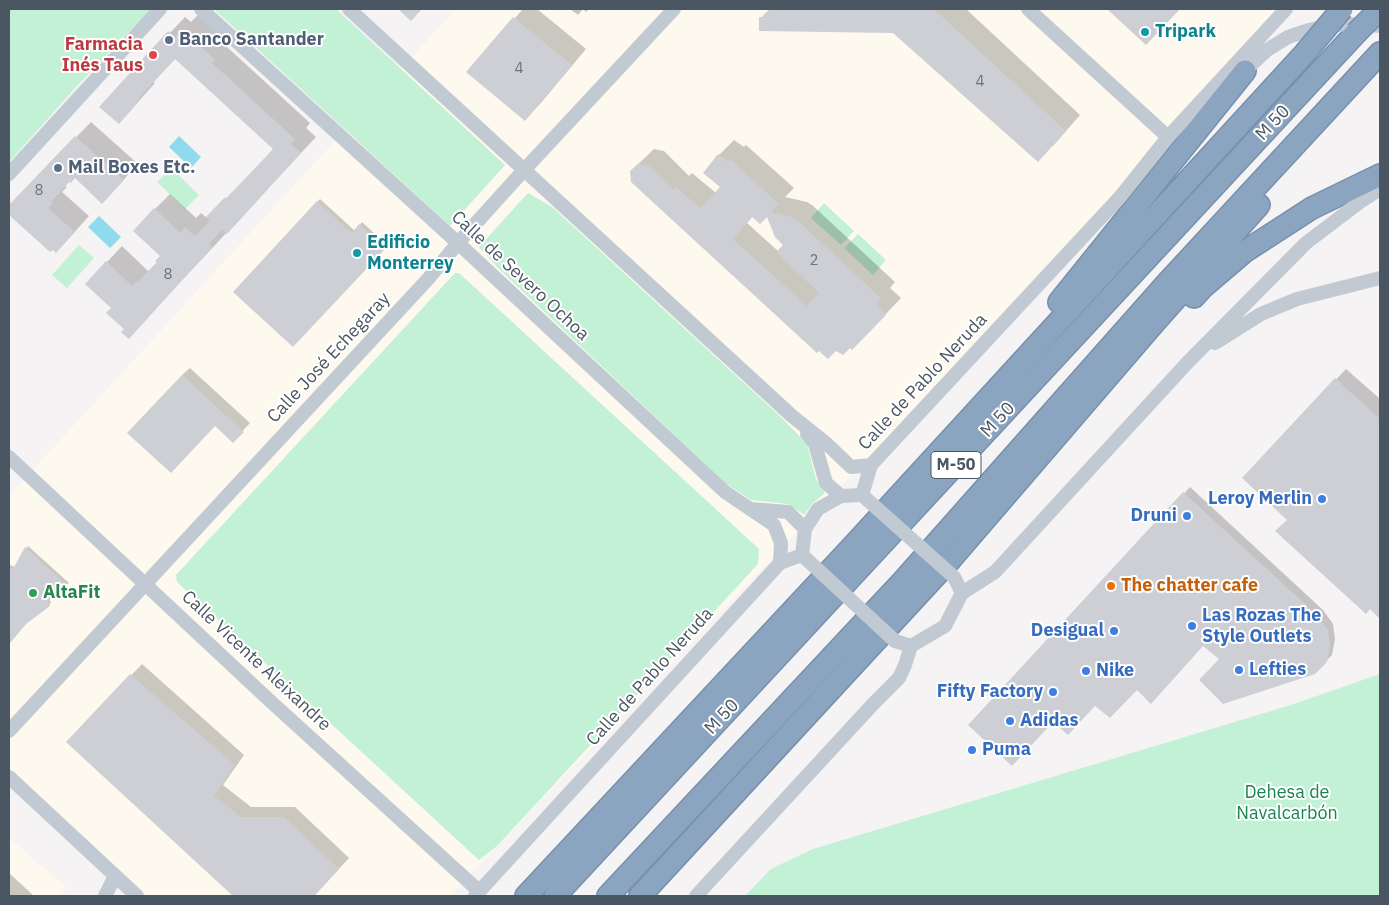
<!DOCTYPE html>
<html>
<head>
<meta charset="utf-8">
<style>
  body { margin:0 }
  #map { position:relative; width:1389px; height:905px; overflow:hidden; background:#f5f3f3; font-family:"IBM Plex Sans",sans-serif }
  canvas { display:block }
  .frame { position:absolute; inset:0; border:10px solid #4a5661; pointer-events:none }
</style>
</head>
<body>
<div id="map">
<canvas width="1389" height="905"></canvas>
<div class="frame"></div>
</div>
<script>
const c = document.querySelector('canvas').getContext('2d');
c.lineJoin = 'round';
function fillPath(path, color) { c.fillStyle = color; c.fill(path, 'evenodd'); }
const toPath = rows => new Path2D(rows.map(r => 'M' + r).join(''));
function strokePath(path, color, width, dash) { c.strokeStyle = color; c.lineWidth = width; c.lineCap = dash ? 'butt' : 'round'; c.setLineDash(dash || []); c.stroke(path); }
function drawText(font, color, halo, rows, align = 'center') {
  c.font = font + ' "IBM Plex Sans",sans-serif'; c.lineWidth = 4; c.setLineDash([]); c.textBaseline = 'middle'; c.strokeStyle = halo; c.fillStyle = color; for (const [text, x, y, turn = 0] of rows) {
    c.save(); c.translate(x, y); c.rotate((+turn || 0) * Math.PI / 180); c.textAlign = isNaN(turn) ? turn : align; if (halo) c.strokeText(text, 0, 0); c.fillText(text, 0, 0); c.restore();
  }
}
fillPath(toPath([
  [456,9,1283,9,1117,196,450,896,145,896,9,771,9,496],
  [9,838,67,888,60,896,9,896]
]), '#fdf9ef');
fillPath(toPath([
  [9,9,151,9,77,86,9,162],
  [214,9,336,9,505,165,450,226],
  [171,168,199,195,185,209,157,182],
  [528,193,552,207,781,417,807,444,816,479,825,493,813,503,804,515,788,504,751,500,725,483,498,268,479,247],
  [824,203,854,231,841,245,811,218],
  [858,234,886,260,873,275,844,248],
  [79,245,94,258,67,288,52,275],
  [455,273,459,273,759,549,758,564,497,846,479,860,177,582,176,575],
  [1380,674,1380,896,745,896,771,869,813,849,1291,705]
]), '#c3f1d5');
fillPath(toPath([
  [179,136,201,157,191,168,169,147],
  [99,216,121,237,110,248,88,227]
]), '#90daee');
fillPath(toPath([
  [523,9,537,9,586,49,540,104,525,119,467,72],
  [570,9,589,9,586,12,583,9,578,15],
  [770,9,966,9,1080,115,1053,146,894,32,761,18],
  [1109,9,1179,9,1146,43],
  [198,15,230,44,227,47,310,123,306,128,316,137,129,337,126,329,113,308,107,262,122,246,148,271,154,267,161,256,155,209,170,194,196,218,201,213,207,218,241,183,242,184,275,149,176,58,153,82,155,83,119,123,100,107,185,17,191,22],
  [91,122,138,164,117,187,76,177,70,181,65,186,67,187,62,192,89,216,71,236,50,250,9,213,9,206],
  [734,140,744,147,746,145,794,188,785,197,807,202,812,205,895,282,890,288,901,298,868,333,850,346,631,171,654,149,664,151,689,176,692,173,716,193,722,186,719,155],
  [768,215,785,245,778,251,747,223,753,216],
  [320,199,355,231,362,222,387,245,293,346,235,292],
  [190,368,250,423,233,441,182,375],
  [1346,369,1380,399,1380,617,1288,519,1244,478],
  [1190,487,1323,610,1333,624,1335,639,1332,655,1314,673,1221,659,1203,644,1137,689,1053,720,969,725],
  [28,546,69,583,49,598,51,603,27,622,10,643,9,642,9,567,10,565,15,567],
  [142,664,244,755,223,785,251,807,295,807,349,858,314,896,235,896,68,742],
  [9,873,34,896,9,896]
]), '#0003');
fillPath(toPath([
  [398,9,422,9,411,21],
  [770,9,934,9,1066,131,1038,162,893,33,759,31,759,17,763,17,764,14,769,13],
  [1107,9,1180,9,1146,45],
  [513,17,572,65,525,121,466,72],
  [182,29,215,60,212,63,295,139,291,144,301,153,227,234,222,230,209,244,212,247,129,339,121,332,124,329,106,313,111,308,85,284,106,261,132,286,137,281,138,282,157,262,155,261,160,256,133,231,154,208,180,233,185,227,195,236,210,221,206,217,225,197,226,199,273,149,175,59,139,98,141,99,119,124,99,107,168,31,175,37],
  [75,136,124,180,102,204,75,178,71,183,69,182,51,202,53,203,48,208,75,232,56,253,53,250,50,252,9,215,9,205],
  [718,154,728,162,730,159,779,204,771,212,792,217,797,220,881,298,876,304,886,315,852,350,850,348,843,355,836,351,828,359,819,351,817,353,631,182,630,171,638,164,649,166,673,190,676,187,700,208,720,187,703,173],
  [752,217,760,224,767,217,775,237,783,245,776,252,819,293,807,306,733,239],
  [317,201,352,233,359,224,386,248,293,347,233,292],
  [182,375,244,432,233,443,215,426,171,473,127,433],
  [1335,378,1380,419,1380,619,1370,609,1366,614,1275,531,1287,520,1242,478],
  [1183,492,1318,616,1328,630,1330,645,1327,662,1315,674,1223,704,1199,680,1219,659,1203,646,1151,704,1137,690,1110,718,1095,706,1068,735,1053,722,1012,766,968,725],
  [25,547,68,586,48,601,50,606,26,624,9,644,9,567,13,569],
  [130,674,235,765,214,796,241,817,284,817,339,869,314,896,233,896,66,742]
]), '#cdcfd5');
const highway = toPath([
  [1194,297,1203,287,1244,252,1312,208,1380,175],
  [1059,302,1245,71],
  [526,896,852,547,1305,53],
  [555,896,1356,33],
  [608,896,903,581,1167,283,1380,53],
  [640,896,951,559,1155,322,1259,205]
]);
strokePath(highway, '#7690ad', 24);
strokePath(toPath([
  [201,9,458,243,725,492,774,525,781,543,780,563],
  [349,9,792,416,827,444,851,467,871,465],
  [1028,9,1168,137],
  [1240,75,1267,50,1288,37,1309,30,1331,25,1361,24,1380,26],
  [9,174,160,9],
  [1215,343,1261,314,1297,299,1380,278],
  [807,434,815,444,826,483,841,496],
  [9,457,268,699,479,891],
  [751,509,788,512,805,529],
  [9,731,428,279,458,243,524,170,674,9],
  [9,777,137,896],
  [105,896,115,876],
  [475,896,780,563,802,555,805,529,818,509,841,496,862,495,871,465,1120,197,1168,137,1286,9],
  [696,896,874,703,899,678,905,665,911,646,945,626,962,593,995,572,1188,362,1306,243,1360,202,1380,189]
]), '#c1cad2', 14);
strokePath(highway, '#8ba5c1', 21);
const highwayBridge = toPath([
  [1356,33,1379,10],
  [1305,53,1342,9]
]);
strokePath(highwayBridge, '#7690ad', 24, []);
strokePath(toPath([
  [862,495,954,577,962,593],
  [802,555,895,641,911,646]
]), '#c1cad2', 14);
strokePath(highwayBridge, '#8ba5c1', 21);
for (const [x, y, r, color] of [
  [1145,32,5,"#0f9aa8"],
  [169,40,5,"#5c6f8a"],
  [153,55,5,"#e0444e"],
  [58,168,5,"#5c6f8a"],
  [357,253,5,"#0f9aa8"],
  [1322,499,5,"#3f7fe0"],
  [1187,516,5,"#3f7fe0"],
  [1111,586,5,"#e8710a"],
  [33,593,5,"#2e9e5b"],
  [1192,626,5,"#3f7fe0"],
  [1114,631,5,"#3f7fe0"],
  [1239,670,5,"#3f7fe0"],
  [1086,671,5,"#3f7fe0"],
  [1053,692,5,"#3f7fe0"],
  [1010,721,5,"#3f7fe0"],
  [972,750,5,"#3f7fe0"]
]) { const dot = new Path2D(); dot.arc(x, y, r, 0, 2 * Math.PI); c.fillStyle = color; c.fill(dot); strokePath(dot, '#fff', 2); }
drawText('15px', '#6b747e', null, [
  ["4",519,69],
  ["4",980,82],
  ["8",39,191],
  ["2",814,261],
  ["8",168,275]
]);
for (const [x, y, w] of [
  [956,465,50]
]) { const box = new Path2D(); box.roundRect(x - w / 2, y - 13.5, w, 27, 4); c.fillStyle = '#fff'; c.fill(box); strokePath(box, '#4a5661', 1); }
drawText('bold 16px', '#4a5661', null, [
  ["M-50",956,465]
]);
drawText('bold 18px', '#0d838f', '#fff', [
  ["Tripark",1155,32],
  ["Edificio",367,243],
  ["Monterrey",367,264]
], 'left');
drawText('bold 18px', '#4e5e75', '#fff', [
  ["Banco Santander",179,40],
  ["Mail Boxes Etc.",68,168]
], 'left');
drawText('bold 18px', '#be3a42', '#fff', [
  ["Farmacia",143,45],
  ["Inés Taus",143,66]
], 'right');
drawText('18px', '#4a5661', '#fff', [
  ["M 50",1273,123,-47],
  ["Calle de Severo Ochoa",520,276,43],
  ["Calle José Echegaray",329,358,-47],
  ["Calle de Pablo Neruda",923,382,-47],
  ["M 50",998,420,-47],
  ["Calle Vicente Aleixandre",256,661,43],
  ["Calle de Pablo Neruda",650,677,-48],
  ["M 50",722,717,-47]
]);
drawText('bold 18px', '#366cbe', '#fff', [
  ["Leroy Merlin",1312,499,"right"],
  ["Druni",1177,516,"right"],
  ["Las Rozas The",1202,616],
  ["Style Outlets",1202,637],
  ["Desigual",1104,631,"right"],
  ["Lefties",1249,670],
  ["Nike",1096,671],
  ["Fifty Factory",1043,692,"right"],
  ["Adidas",1020,721],
  ["Puma",982,750]
], 'left');
drawText('bold 18px', '#c56008', '#fff', [
  ["The chatter cafe",1121,586]
], 'left');
drawText('bold 18px', '#27864d', '#fff', [
  ["AltaFit",43,593]
], 'left');
drawText('18px', '#17864f', '#fff', [
  ["Dehesa de",1287,793],
  ["Navalcarbón",1287,814]
]);
</script>
</body>
</html>
